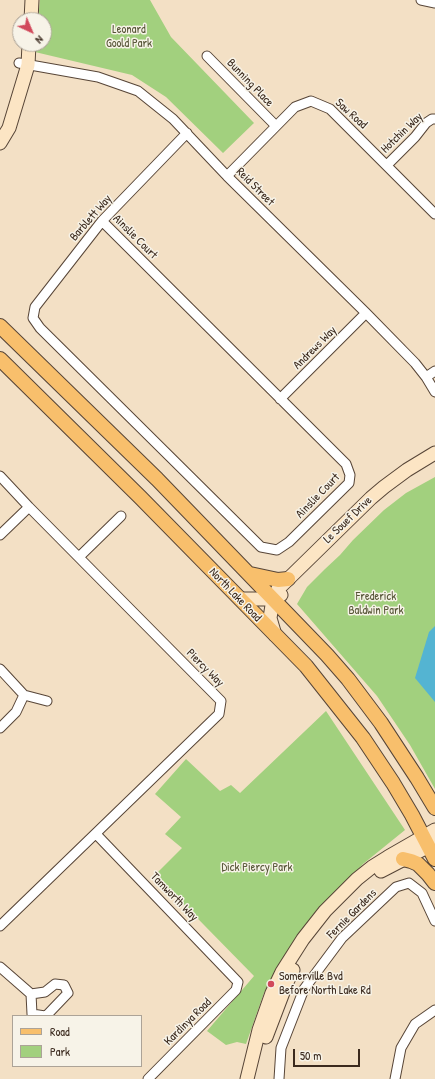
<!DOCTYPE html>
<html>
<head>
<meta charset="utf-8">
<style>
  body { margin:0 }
  #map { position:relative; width:435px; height:1079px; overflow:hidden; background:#f3e0c5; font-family:"Patrick Hand",sans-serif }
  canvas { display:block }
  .legend { position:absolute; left:12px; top:1015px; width:130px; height:52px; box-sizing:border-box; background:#f7f3e8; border:1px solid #aca397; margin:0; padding:5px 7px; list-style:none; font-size:12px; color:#3b2a1e }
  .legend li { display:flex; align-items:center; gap:8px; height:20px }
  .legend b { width:20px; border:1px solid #aca397 }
  .north { position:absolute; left:12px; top:12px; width:40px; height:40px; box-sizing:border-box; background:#f7f3e8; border:1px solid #aca397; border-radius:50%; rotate:136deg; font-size:11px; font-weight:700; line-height:16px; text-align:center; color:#3b2a1e }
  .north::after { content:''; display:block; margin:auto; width:14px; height:18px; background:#d1495b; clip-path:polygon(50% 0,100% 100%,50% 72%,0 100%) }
  .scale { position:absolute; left:293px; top:1049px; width:67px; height:18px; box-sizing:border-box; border:2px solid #3b2a1e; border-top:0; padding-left:5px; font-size:12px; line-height:14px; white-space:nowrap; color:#3b2a1e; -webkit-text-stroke:3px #f7f3e8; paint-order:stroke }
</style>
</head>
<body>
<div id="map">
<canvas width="435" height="1079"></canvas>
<ul class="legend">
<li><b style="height:5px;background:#f8bf6c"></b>Road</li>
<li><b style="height:11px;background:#a2d07e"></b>Park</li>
</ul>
<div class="north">N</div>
<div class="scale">50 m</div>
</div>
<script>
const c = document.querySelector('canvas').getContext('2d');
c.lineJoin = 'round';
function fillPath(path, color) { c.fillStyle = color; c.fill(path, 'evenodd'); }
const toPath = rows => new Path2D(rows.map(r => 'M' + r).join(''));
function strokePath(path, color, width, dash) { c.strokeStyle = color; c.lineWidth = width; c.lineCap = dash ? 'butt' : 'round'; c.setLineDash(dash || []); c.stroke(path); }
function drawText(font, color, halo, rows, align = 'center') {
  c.font = font + ' "Patrick Hand",sans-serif'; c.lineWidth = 3; c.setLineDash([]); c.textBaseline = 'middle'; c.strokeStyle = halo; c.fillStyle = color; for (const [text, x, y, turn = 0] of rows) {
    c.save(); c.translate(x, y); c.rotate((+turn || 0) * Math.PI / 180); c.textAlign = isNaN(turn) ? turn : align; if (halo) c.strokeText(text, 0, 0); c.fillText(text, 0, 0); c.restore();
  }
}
fillPath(toPath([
  [40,0,150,0,171,37,254,123,223,153,166,97,132,75,35,52,36,44,44,44,44,20,38,20],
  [435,477,435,789,410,745,377,696,297,604,307,587,325,569,340,555,353,540,384,510,406,493],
  [326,711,405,830,363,864,327,905,297,938,277,968,264,993,246,1044,237,1042,226,1045,207,1031,254,976,155,875,182,848,165,834,181,817,155,794,186,759,220,791,231,785,240,793]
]), '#a2d07e');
fillPath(toPath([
  [435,626,435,702,415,678,429,632]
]), '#54b4d2');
const street = toPath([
  [421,0,435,3],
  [207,56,276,126],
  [19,63,98,77,138,91,173,119,227,176,366,313,415,363,426,377,435,392],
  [387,165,415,137,426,123,432,119,435,119],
  [227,176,295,107,311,101,330,109,435,214],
  [102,221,346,464,350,475,349,483,289,542,277,550,261,547,40,328,33,318,35,307,102,221,187,133],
  [426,377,435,371],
  [280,399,366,313],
  [0,476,29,507,221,701,219,714,0,926],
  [0,535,29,507],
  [79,557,121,516],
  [0,669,24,695,47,701],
  [0,728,16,712,24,695],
  [96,834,238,982,236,990,148,1079],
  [0,967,31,994,32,1014,45,1016],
  [31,994,45,992,55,984,64,985,68,993,46,1016],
  [279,1079,281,1048,304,989,342,938,396,887,409,883,422,893,435,921],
  [395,1079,401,1048,415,1024,435,1010]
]);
const secondary = toPath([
  [31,20,32,0],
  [0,143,9,128,28,65,29,44],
  [240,599,273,599,281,595],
  [275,635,270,618,273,599,278,589,371,498,384,487,407,470,435,453],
  [381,871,435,843],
  [266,1037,287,982,293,970],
  [247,1079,259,1030,272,993,282,972,303,939,325,911,357,879,372,867,388,857,435,830]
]);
const primary = toPath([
  [0,326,157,479,327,655,348,679,381,723,417,778,435,808],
  [0,359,140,497,306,666,363,738,393,783,412,815,435,859],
  [250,574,278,580,288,579],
  [403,859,411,861,418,864,428,874,435,883]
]);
strokePath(street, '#574537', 11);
strokePath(secondary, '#574537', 15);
strokePath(primary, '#574537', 16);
strokePath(street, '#fff', 9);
strokePath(secondary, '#fce5c4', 13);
strokePath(primary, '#f8bf6c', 14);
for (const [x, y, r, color] of [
  [271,984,4,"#d1495b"]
]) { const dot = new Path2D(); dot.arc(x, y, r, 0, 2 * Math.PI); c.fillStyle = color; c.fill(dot); strokePath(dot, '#f7f3e8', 1.5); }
drawText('12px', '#555436', '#f7f3e8', [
  ["Leonard",129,30],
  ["Goold Park",129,44],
  ["Frederick",376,597],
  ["Baldwin Park",376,611],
  ["Dick Piercy Park",257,868]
]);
drawText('12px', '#3b2a1e', '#f7f3e8', [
  ["Bunning Place",250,83,46],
  ["Saw Road",351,114,42],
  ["Hotchin Way",402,133,-44],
  ["Reid Street",255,187,45],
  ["Barblett Way",91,218,-49],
  ["Ainslie Court",135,237,45],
  ["Andrews Way",315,348,-45],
  ["Ainslie Court",318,496,-46],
  ["Le Souef Drive",348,520,-44],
  ["North Lake Road",235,595,46],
  ["Piercy Way",205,668,45],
  ["Tamworth Way",174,897,46],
  ["Fernie Gardens",352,914,-45],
  ["Kardinya Road",188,1022,-45]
]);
drawText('12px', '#3b2a1e', '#f7f3e8', [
  ["Somerville Bvd",279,977],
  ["Before North Lake Rd",279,991]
], 'left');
</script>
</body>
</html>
